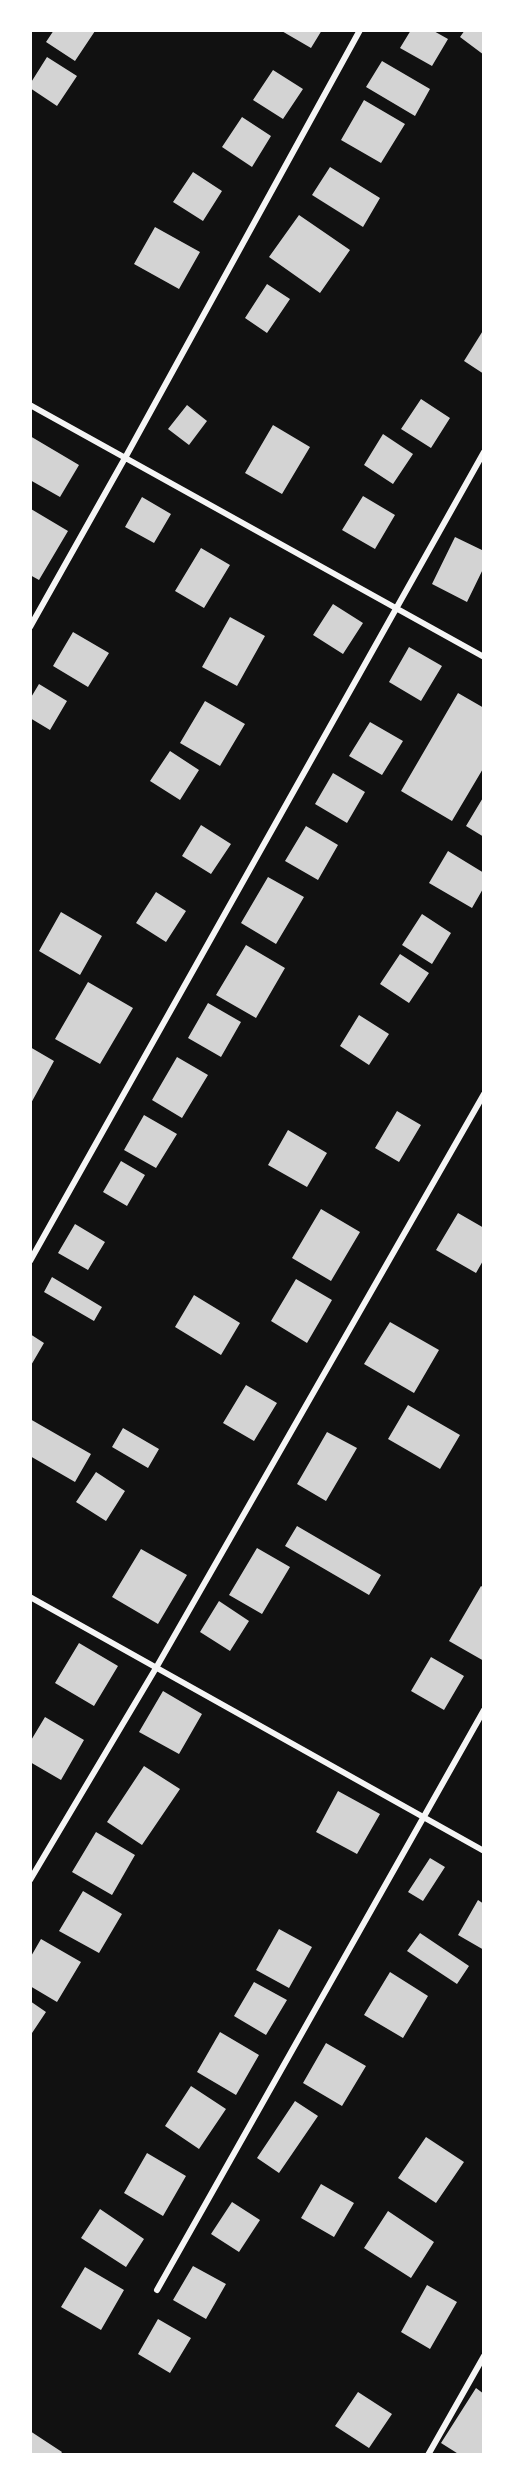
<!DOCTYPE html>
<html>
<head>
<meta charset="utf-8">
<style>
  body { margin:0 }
  #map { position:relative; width:514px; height:2485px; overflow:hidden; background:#111; font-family:"DejaVu Sans",sans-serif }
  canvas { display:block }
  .frame { position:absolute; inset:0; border:32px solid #fff; pointer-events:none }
</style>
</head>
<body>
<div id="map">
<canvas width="514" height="2485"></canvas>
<div class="frame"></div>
</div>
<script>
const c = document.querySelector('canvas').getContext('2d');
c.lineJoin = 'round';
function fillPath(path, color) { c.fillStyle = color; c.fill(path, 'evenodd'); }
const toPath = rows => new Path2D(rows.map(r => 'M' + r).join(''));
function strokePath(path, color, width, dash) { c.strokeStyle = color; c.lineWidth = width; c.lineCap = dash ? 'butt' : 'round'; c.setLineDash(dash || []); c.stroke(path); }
fillPath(toPath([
  [54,30,94,30,95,31,75,61,46,42],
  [280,30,322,30,311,48],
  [411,30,432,30,448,39,432,66,400,48],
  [465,30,484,30,484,55,460,37],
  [47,57,77,76,57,106,30,88,30,84],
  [382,61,430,89,415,116,366,87],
  [273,70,303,89,283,119,253,100],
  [364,100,405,124,381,163,341,140],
  [242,117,271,136,252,167,222,147],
  [330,167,380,198,363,227,312,195],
  [193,172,222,191,203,221,173,202],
  [299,215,350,250,320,293,269,257],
  [155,227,200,252,179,289,134,264],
  [267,284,290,299,267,333,245,318],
  [484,329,484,374,464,361],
  [421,399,450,418,431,448,401,429],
  [187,405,207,421,189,445,168,429],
  [273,425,310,447,282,494,245,473],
  [383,434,413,454,393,484,364,465],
  [30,436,79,465,60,497,30,480],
  [363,496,395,515,375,549,342,530],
  [142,497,171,514,154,543,125,527],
  [31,509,68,531,39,580,30,575],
  [455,537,484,551,484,567,467,602,432,584],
  [201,548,230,565,204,608,175,591],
  [333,604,363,623,343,654,313,635],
  [230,617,265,636,237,686,202,667],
  [73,632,109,653,88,687,53,666],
  [409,647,442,666,421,701,389,682],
  [39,684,67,701,50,730,30,718,30,699],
  [458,693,484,708,484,767,452,821,401,791],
  [205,701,245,724,220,766,180,743],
  [370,722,403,741,382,775,349,756],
  [170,751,199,770,180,800,150,781],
  [333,773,365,792,347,823,315,804],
  [484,796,484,837,466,826],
  [201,825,231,844,211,874,182,856],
  [306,826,338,845,318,880,285,861],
  [448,851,484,873,484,887,472,908,429,883],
  [268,877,304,897,276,944,241,923],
  [156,892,186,911,166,942,136,923],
  [61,912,102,936,80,975,39,951],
  [422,914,451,933,432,964,402,945],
  [246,945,285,968,256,1018,216,995],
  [400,954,429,973,409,1003,380,984],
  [88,982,133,1008,100,1064,55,1039],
  [208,1003,241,1022,221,1057,188,1038],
  [359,1015,389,1034,369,1065,340,1046],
  [30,1047,54,1061,30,1105],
  [177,1057,208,1075,182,1118,152,1100],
  [397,1111,421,1125,399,1162,375,1148],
  [144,1115,177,1134,156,1168,124,1150],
  [288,1130,327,1153,307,1187,268,1165],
  [121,1161,145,1175,127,1206,103,1192],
  [321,1209,360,1232,331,1281,292,1258],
  [458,1213,484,1228,484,1259,476,1273,436,1250],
  [75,1224,105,1242,88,1270,58,1253],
  [52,1277,102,1307,94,1321,44,1292],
  [296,1279,332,1300,307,1343,271,1321],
  [194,1295,240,1323,221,1355,175,1327],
  [390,1322,439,1350,414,1393,364,1364],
  [30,1334,44,1343,30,1367],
  [246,1385,277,1403,254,1441,223,1423],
  [408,1405,460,1435,440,1469,388,1439],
  [30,1419,91,1454,75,1482,30,1456],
  [123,1428,159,1449,148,1468,112,1447],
  [327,1432,357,1448,326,1501,297,1484],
  [96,1472,125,1491,106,1521,76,1502],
  [297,1526,381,1575,369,1595,285,1546],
  [257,1548,290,1567,262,1614,229,1595],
  [141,1549,187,1575,158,1624,112,1597],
  [481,1586,484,1588,484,1661,449,1641],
  [219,1601,249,1621,230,1651,200,1632],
  [79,1643,118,1666,94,1706,55,1683],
  [431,1657,464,1676,444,1710,411,1691],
  [163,1691,202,1714,179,1754,139,1732],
  [45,1717,84,1740,61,1780,30,1762,30,1742],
  [144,1766,180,1789,142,1845,107,1822],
  [338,1791,380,1814,357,1854,316,1832],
  [96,1832,135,1855,112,1895,72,1872],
  [430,1858,445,1867,423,1901,408,1892],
  [83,1891,122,1914,99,1953,59,1931],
  [478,1900,484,1904,484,1950,458,1935],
  [279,1929,312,1947,289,1988,256,1970],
  [420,1933,469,1966,457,1984,407,1951],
  [41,1939,81,1962,57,2002,30,1986,30,1958],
  [390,1972,428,1996,403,2038,364,2015],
  [254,1982,287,2000,266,2035,234,2016],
  [30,2001,46,2012,30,2036],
  [220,2032,259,2055,236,2095,197,2072],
  [326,2043,366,2066,342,2106,303,2083],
  [191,2086,226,2109,199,2149,165,2126],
  [295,2101,318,2116,279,2173,257,2158],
  [426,2137,464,2162,436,2203,398,2178],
  [147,2153,186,2176,163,2216,124,2193],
  [321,2184,354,2203,334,2237,301,2218],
  [232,2202,260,2220,239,2252,211,2234],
  [100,2209,144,2239,126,2267,81,2238],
  [388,2211,434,2242,411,2278,364,2248],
  [193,2266,226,2284,206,2319,173,2300],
  [85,2267,124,2290,101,2330,61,2307],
  [427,2285,457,2302,430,2349,401,2332],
  [158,2319,191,2338,170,2373,138,2354],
  [476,2388,484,2394,484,2455,460,2455,441,2443],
  [358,2392,392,2414,369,2448,335,2426],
  [30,2431,62,2452,60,2455,30,2455]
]), '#d3d3d3');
strokePath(toPath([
  [30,405,484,657],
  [30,627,125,458,360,30],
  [30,1261,484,452],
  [30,1597,484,1851],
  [30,1880,156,1668,484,1094],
  [157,2290,484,1710],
  [428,2455,484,2356]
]), '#f5f5f5', 6);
</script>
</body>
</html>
